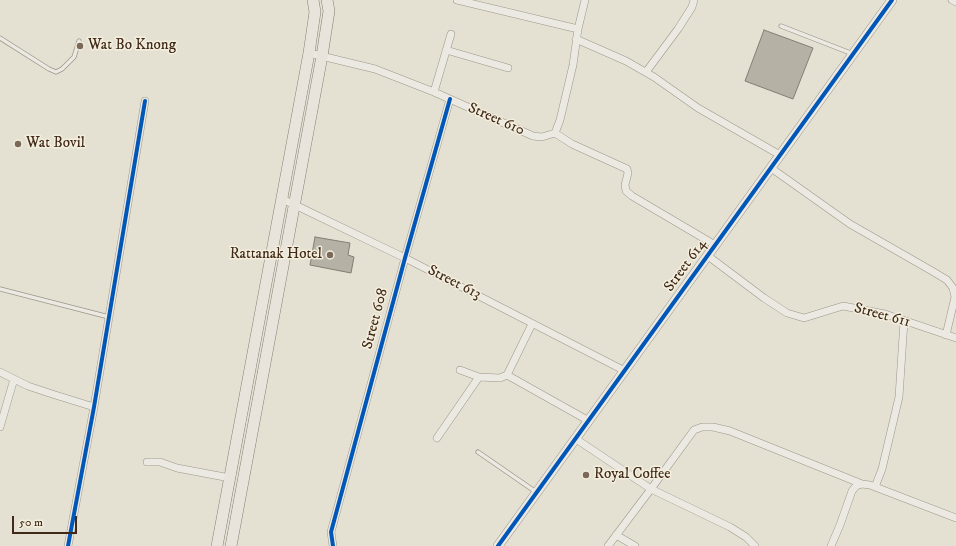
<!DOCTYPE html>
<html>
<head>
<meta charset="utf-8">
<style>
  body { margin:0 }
  #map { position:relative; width:956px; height:546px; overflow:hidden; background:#e5e1d2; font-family:"IM FELL DW Pica",serif }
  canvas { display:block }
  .scale { position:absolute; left:12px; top:516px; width:65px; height:18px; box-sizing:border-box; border:2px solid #402918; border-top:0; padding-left:5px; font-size:12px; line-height:14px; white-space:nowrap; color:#402918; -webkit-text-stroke:3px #f3eedd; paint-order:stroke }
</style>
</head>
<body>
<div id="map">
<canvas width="956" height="546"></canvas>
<div class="scale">50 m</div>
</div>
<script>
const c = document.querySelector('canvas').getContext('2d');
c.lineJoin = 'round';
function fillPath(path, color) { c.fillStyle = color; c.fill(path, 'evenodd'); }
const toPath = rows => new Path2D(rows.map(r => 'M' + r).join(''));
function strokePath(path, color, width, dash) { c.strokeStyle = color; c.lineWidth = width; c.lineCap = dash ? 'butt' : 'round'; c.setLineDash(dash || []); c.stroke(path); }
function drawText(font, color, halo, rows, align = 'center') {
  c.font = font + ' "IM FELL DW Pica",serif'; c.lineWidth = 3; c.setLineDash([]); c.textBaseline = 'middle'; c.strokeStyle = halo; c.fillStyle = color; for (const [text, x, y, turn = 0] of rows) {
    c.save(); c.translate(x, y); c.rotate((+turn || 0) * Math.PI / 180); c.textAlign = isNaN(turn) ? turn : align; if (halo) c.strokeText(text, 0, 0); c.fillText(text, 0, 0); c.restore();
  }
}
const building = toPath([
  [764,30,813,48,793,99,745,81,764,30],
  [315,237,350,243,348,255,354,257,351,273,310,265,315,237]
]);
fillPath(building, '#b5b1a5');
strokePath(building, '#837d73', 1);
const service = toPath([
  [781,26,853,54],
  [0,38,49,69,56,72,62,69,74,57,79,41],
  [0,289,109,317],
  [478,452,536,492]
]);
const minor = toPath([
  [457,0,578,29],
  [952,0,956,2],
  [576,39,626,61,654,77,698,108,780,155],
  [446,50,508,68],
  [309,53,375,69,434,92,533,136,542,137,555,133,560,120,573,65,578,29,585,0],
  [646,72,678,29,692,7,694,0],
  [434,92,451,34],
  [555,133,572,144,627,169,628,173,625,185,626,191,632,196,715,245],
  [771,168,850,224,932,271,947,280,953,288,955,297,946,335],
  [282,199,295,205,405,258,625,371],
  [708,256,764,298,787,313,804,318,843,306,885,314,956,338],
  [460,370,479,377,500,378,507,375,589,421],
  [0,372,28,386,52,394,94,407],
  [507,375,532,324],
  [0,427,14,379],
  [437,438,479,377],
  [576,439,651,489,730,527,746,537,755,546],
  [147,462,160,462,177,468,230,478],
  [875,487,882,469,899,397,904,321],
  [616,535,635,546],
  [68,546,94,407,145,101],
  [333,546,331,532,405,258,450,99],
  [608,546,651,489,694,430,702,427,713,427,730,431,862,484],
  [831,546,840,525,852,491,856,486,862,484,870,485,956,518]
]);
const tertiary = toPath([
  [498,546,892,0]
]);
const primary = toPath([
  [217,546,309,53,315,12,313,0],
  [231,546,322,56,329,11,327,0]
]);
strokePath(service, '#9b968b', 5);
strokePath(minor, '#9b968b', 8);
strokePath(tertiary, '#9b968b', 10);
strokePath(primary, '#837d73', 12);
strokePath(service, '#ebe9e1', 3.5);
strokePath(minor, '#ebe9e1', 7);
strokePath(tertiary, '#ebe9e1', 9);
strokePath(primary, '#e8e4dc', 11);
strokePath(toPath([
  [68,546,94,407,145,101],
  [333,546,331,532,405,258,450,99],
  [498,546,892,0]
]), '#0057b8', 4);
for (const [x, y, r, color] of [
  [80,46,4,"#7a6959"],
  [18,144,4,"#7a6959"],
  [330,255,4,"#7a6959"],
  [586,475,4,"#7a6959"]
]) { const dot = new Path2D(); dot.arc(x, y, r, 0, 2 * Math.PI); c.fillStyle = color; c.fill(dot); strokePath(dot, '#f3eedd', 1.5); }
drawText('15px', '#402918', '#f3eedd', [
  ["Wat Bo Knong",88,46],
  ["Wat Bovil",26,144],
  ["Rattanak Hotel",322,255,"right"],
  ["Royal Coffee",594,475]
], 'left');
drawText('15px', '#402918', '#f3eedd', [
  ["Street 610",496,120,24],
  ["Street 614",686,266,-54],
  ["Street 613",454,283,27],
  ["Street 611",882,316,15],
  ["Street 608",376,319,-75]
]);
</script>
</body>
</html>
